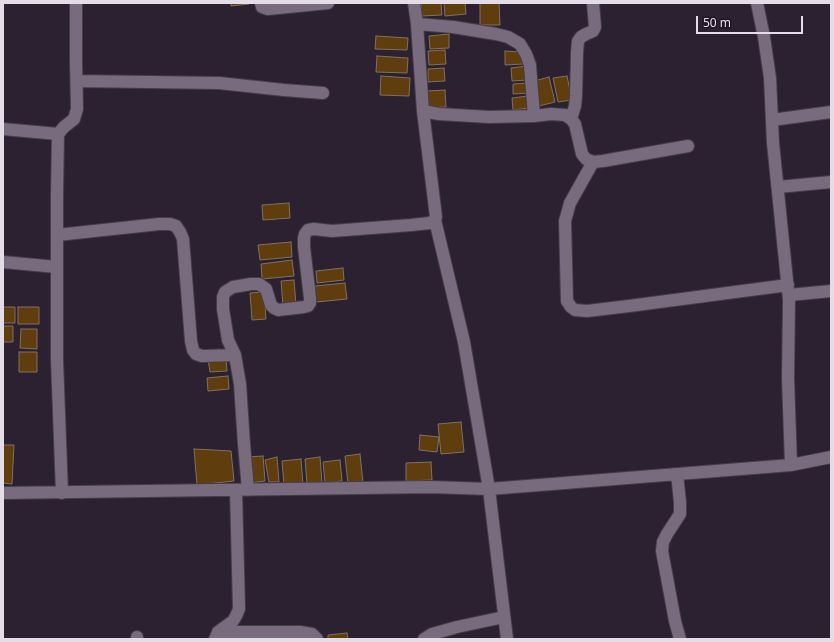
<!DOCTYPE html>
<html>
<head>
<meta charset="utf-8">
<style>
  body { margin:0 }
  #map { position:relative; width:834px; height:642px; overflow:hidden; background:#2b2130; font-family:"Noto Sans",sans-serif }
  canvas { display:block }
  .frame { position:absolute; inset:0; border:4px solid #e4dde7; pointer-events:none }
  .scale { position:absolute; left:696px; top:16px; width:107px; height:18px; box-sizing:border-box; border:2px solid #e4dde7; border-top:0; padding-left:5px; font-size:12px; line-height:14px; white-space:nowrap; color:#e4dde7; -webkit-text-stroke:3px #221726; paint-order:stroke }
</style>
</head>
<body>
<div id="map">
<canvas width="834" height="642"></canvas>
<div class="frame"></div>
<div class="scale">50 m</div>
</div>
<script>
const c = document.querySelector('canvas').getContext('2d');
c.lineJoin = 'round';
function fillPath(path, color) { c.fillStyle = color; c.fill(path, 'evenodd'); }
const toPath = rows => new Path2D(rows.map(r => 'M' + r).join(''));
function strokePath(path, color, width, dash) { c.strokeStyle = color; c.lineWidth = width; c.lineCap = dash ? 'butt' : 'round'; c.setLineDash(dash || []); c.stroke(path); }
const building = toPath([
  [231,3,249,3,249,4,231,6,231,3],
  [421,3,441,3,442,15,422,16,421,3],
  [444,3,465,3,466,14,445,16,444,3],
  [480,3,499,3,500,25,480,25,480,3],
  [449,34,449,48,430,49,429,36,449,34],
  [376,36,408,38,407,50,375,49,376,36],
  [445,50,446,64,429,65,428,51,445,50],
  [505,51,520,52,523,64,505,65,505,51],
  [377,56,408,58,407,73,376,72,377,56],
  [527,66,528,80,512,81,511,68,527,66],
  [444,68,445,81,428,82,428,69,444,68],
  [381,76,410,78,409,96,380,95,381,76],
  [567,76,572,100,558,102,553,78,567,76],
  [549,77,555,102,539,106,534,81,549,77],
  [528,83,529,93,513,94,513,84,528,83],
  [445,90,446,107,427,108,426,91,445,90],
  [528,96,529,108,513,110,512,98,528,96],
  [289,203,290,218,263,220,262,205,289,203],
  [291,242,292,257,260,260,258,245,291,242],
  [292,260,294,276,262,279,261,264,292,260],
  [343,268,344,280,317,283,316,271,343,268],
  [294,280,296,305,283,306,281,281,294,280],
  [345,283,347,299,316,302,315,286,345,283],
  [264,292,266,319,252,320,250,293,264,292],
  [3,307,15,307,15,323,3,323,3,307],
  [18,307,39,307,39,324,18,324,18,307],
  [3,326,13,326,13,342,3,342,3,326],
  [21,329,37,329,37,349,20,348,21,329],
  [19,352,37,352,37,372,19,372,19,352],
  [226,358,227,371,210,372,208,359,226,358],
  [228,376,229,389,208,391,207,378,228,376],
  [461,422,464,452,441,454,438,424,461,422],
  [420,435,439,437,437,452,419,450,420,435],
  [3,445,14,445,12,484,3,483,3,445],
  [194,449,231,451,234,481,197,485,194,449],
  [360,454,363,483,348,484,345,456,360,454],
  [263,456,265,481,250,483,247,457,263,456],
  [277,457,279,482,269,482,265,460,277,457],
  [320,457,322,483,307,484,305,459,320,457],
  [301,459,303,484,284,486,282,461,301,459],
  [340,460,342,481,325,483,323,462,340,460],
  [431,462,432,480,406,481,406,463,431,462],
  [347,633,348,639,328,639,328,635,347,633]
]);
fillPath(building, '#603d0d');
strokePath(building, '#807160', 1);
const minor = toPath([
  [261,3,262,7,268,9,328,3],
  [757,3,764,37,770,78,773,143,789,300,788,378,791,465],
  [417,24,453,27,496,34,508,37,520,44,526,54,530,65,534,116],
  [77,81,219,83,284,90,323,93],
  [423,111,439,114,489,117,534,116,551,114,565,115,571,119,575,124,582,154,586,159,593,162,603,161,688,146],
  [571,119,575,106,576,96,577,53,578,41,581,37,586,34,593,31,595,27,593,3],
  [772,120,831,112],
  [3,129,58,134],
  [593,162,570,203,565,221,567,301,571,307,575,310,587,311,629,306,788,285],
  [778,187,831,182],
  [435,220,464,342,489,489,507,639],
  [57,235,159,224,170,224,176,226,180,232,183,239,191,341,193,350,196,354,202,356,235,355],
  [3,262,57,267],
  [789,295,831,291],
  [677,474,680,502,680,514,667,534,663,542,662,551,675,621,680,639],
  [248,490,244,444,240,384,235,355,228,340,223,309,223,297,225,292,233,287,251,284,259,284,266,289,271,305,274,308,278,310,304,307,308,306,310,303,310,298,304,247,304,238,305,234,308,230,314,229,332,231,411,225,430,223,435,220,436,217,423,111,417,24,414,3],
  [3,493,431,487,489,489,791,465,831,457],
  [62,493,57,360,57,196,58,134,64,127,74,119,77,109,76,62,76,3],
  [218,632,300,632,312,634,317,639],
  [137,637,137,639],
  [215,639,218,632,233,621,236,616,239,609,236,490],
  [424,639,432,634,457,627,504,617]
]);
strokePath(minor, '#463d4a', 14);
strokePath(minor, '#786b7e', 12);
</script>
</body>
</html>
